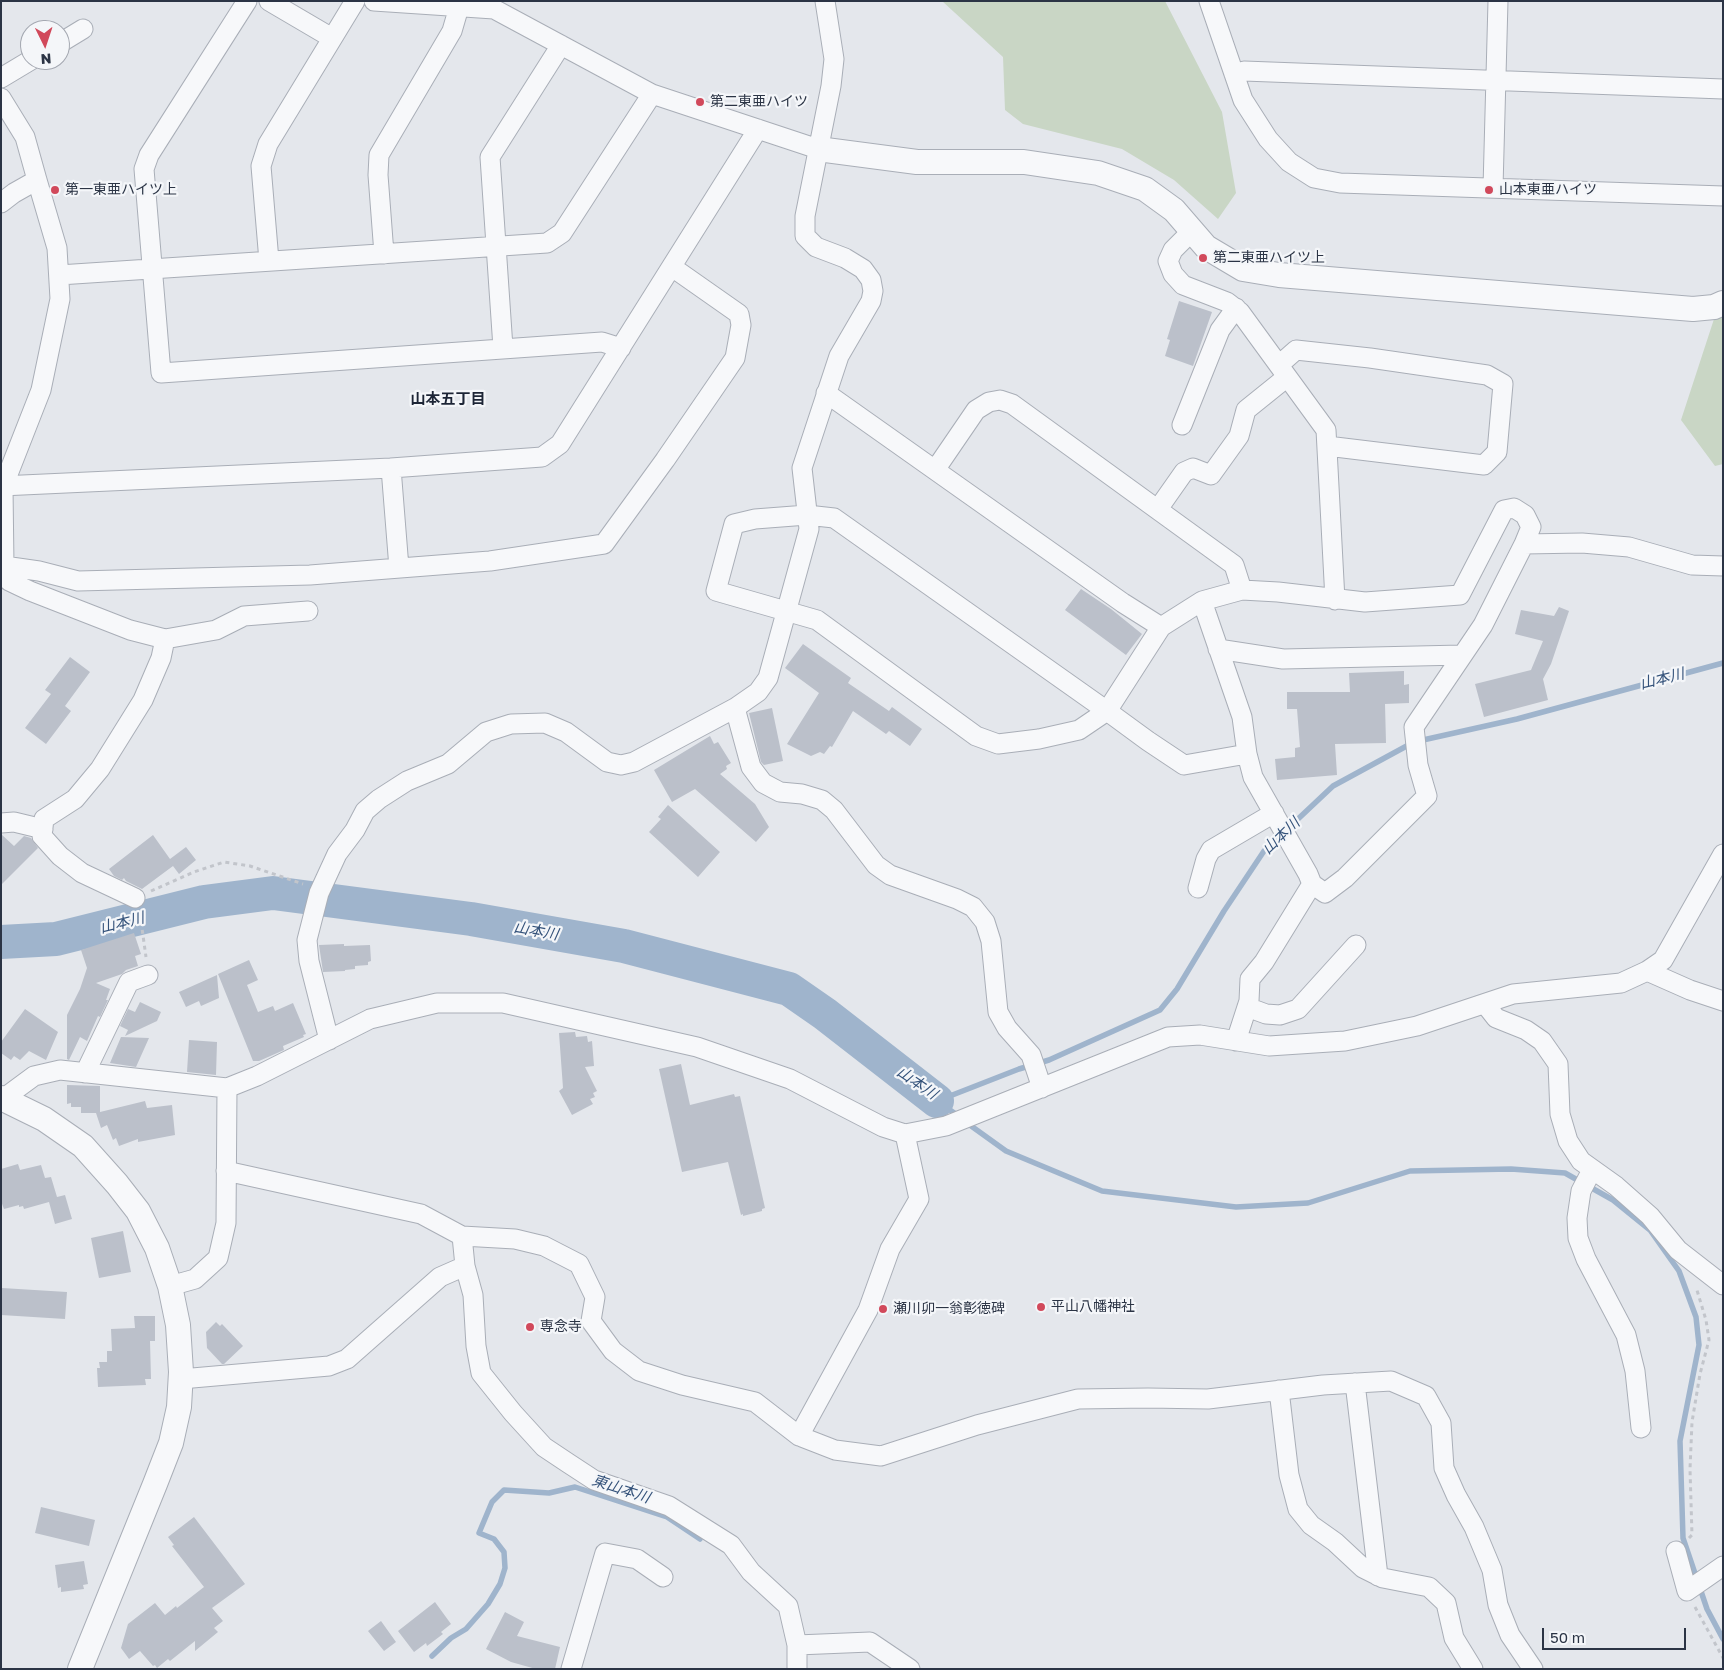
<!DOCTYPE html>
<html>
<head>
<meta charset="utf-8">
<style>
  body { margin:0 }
  #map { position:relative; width:1724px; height:1670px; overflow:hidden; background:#e4e7ec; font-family:"Golos Text",sans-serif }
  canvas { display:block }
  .frame { position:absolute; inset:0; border:2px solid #2b3445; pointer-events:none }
  .north { position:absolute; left:20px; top:20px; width:50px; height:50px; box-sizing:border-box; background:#f4f6f9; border:1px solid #a4a8b1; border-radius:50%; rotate:176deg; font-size:14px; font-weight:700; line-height:20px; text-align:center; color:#2b3445 }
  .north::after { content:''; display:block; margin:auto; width:18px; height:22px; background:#d1495b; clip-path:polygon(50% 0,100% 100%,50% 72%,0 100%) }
  .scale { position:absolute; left:1542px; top:1628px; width:144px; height:22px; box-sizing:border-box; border:2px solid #2b3445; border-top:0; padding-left:6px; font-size:15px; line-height:18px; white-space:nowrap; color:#2b3445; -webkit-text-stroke:4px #f4f6f9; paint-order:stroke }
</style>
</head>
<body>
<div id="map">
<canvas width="1724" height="1670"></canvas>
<div class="frame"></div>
<div class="north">N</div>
<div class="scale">50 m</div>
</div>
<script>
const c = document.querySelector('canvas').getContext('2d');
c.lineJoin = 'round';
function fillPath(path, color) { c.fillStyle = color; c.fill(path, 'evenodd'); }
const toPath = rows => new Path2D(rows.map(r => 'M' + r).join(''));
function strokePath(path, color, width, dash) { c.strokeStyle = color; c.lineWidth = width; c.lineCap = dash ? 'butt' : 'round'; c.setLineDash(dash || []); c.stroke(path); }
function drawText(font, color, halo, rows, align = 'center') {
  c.font = font + ' "Golos Text","Noto Sans JP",sans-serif'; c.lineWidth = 4.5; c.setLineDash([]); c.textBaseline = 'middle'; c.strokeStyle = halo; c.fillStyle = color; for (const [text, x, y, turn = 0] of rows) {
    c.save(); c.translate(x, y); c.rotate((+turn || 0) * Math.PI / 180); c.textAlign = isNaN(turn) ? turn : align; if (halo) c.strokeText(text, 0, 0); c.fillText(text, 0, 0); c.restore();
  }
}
fillPath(toPath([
  [942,1,1165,1,1222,112,1236,193,1218,219,1174,180,1122,149,1023,124,1005,110,1003,57],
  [1723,314,1723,464,1715,466,1681,420,1714,319]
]), '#c9d6c5');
strokePath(toPath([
  [937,1101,960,1117],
  [937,1101,1019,1069,1049,1060,1160,1010,1177,989,1224,911,1264,851,1333,786,1414,742,1517,719,1723,663],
  [967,1123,1006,1151,1102,1191,1236,1207,1308,1203,1410,1171,1511,1169,1565,1173,1613,1200,1650,1230,1679,1271,1696,1317,1699,1345,1680,1441,1683,1538,1707,1609,1723,1639],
  [432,1656,451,1638,466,1629,488,1604,500,1584,505,1568,504,1552,494,1539,479,1533,492,1502,504,1490,549,1493,575,1487,667,1517,700,1539]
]), '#9fb4cc', 5.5);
strokePath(toPath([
  [1,942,56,939,204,902,273,893,471,919,624,946,789,989,825,1014,937,1101]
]), '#9fb4cc', 34);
fillPath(toPath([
  [1179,301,1212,312,1193,366,1165,356,1170,340,1167,339],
  [1081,589,1111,609,1142,634,1126,655,1065,610],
  [1559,607,1569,611,1551,664,1543,679,1548,700,1484,717,1475,684,1531,670,1543,641,1515,634,1521,610,1554,616],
  [803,644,851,678,848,683,889,711,892,707,922,729,910,746,889,731,886,734,853,711,832,747,830,746,824,754,820,752,811,756,787,744,819,693,785,668],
  [70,657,90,672,65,706,71,711,46,744,25,728,51,694,45,690],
  [1404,671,1404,685,1409,684,1409,703,1385,704,1386,743,1335,744,1337,775,1277,780,1275,759,1295,757,1295,748,1300,747,1297,709,1287,709,1287,692,1350,692,1349,673],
  [772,708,783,761,764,765,761,762,749,713],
  [710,736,714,744,718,742,731,763,726,766,727,769,720,774,755,804,769,827,756,842,695,789,672,802,654,770],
  [668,805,720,852,698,877,649,832,661,819,658,817],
  [1,834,14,846,24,836,31,838,38,848,1,885],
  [153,835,170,859,186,847,196,860,179,874,173,866,142,889,126,881,124,878,122,880,114,876,109,869],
  [134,933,141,954,135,956,138,966,126,970,122,974,96,983,110,989,106,1000,108,1000,100,1017,98,1016,87,1041,80,1037,69,1060,67,1059,67,1015,80,989,87,968,81,950],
  [344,944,344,946,370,945,371,961,368,962,368,965,355,966,355,969,345,970,345,971,323,972,319,945],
  [249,960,258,980,247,985,258,1012,273,1006,275,1011,293,1003,306,1034,303,1035,304,1037,283,1046,284,1050,259,1061,253,1061,218,974],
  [217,975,219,998,201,1006,199,1001,186,1007,179,992],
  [140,1002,161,1012,157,1021,125,1036,128,1030,120,1026,128,1009,135,1012],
  [25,1009,58,1032,46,1060,29,1051,20,1060,14,1056,11,1060,1,1053,1,1042],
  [575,1032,576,1037,587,1036,588,1042,592,1041,594,1066,585,1067,597,1091,593,1093,595,1097,590,1099,593,1104,572,1115,559,1091,563,1088,559,1033],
  [121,1037,149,1038,136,1067,110,1063],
  [189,1040,217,1042,216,1075,187,1072],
  [681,1064,690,1105,734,1094,735,1097,740,1096,765,1208,762,1209,762,1211,743,1216,743,1214,741,1215,728,1162,682,1172,659,1069],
  [67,1085,100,1086,100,1112,145,1101,147,1108,172,1105,175,1135,138,1142,138,1139,119,1146,116,1138,113,1140,107,1125,101,1128,96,1113,81,1113,81,1107,71,1107,71,1103,67,1104],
  [18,1164,20,1170,41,1165,45,1178,51,1177,57,1197,65,1195,72,1219,55,1224,49,1202,24,1209,23,1206,19,1207,19,1205,4,1209,1,1201,1,1169],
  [123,1231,131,1272,99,1278,91,1238],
  [2,1288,67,1292,65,1319,1,1315],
  [134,1316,155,1316,155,1341,150,1341,151,1379,145,1379,146,1385,98,1387,97,1368,100,1368,99,1362,107,1362,107,1351,112,1351,111,1329,135,1328],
  [216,1322,220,1326,222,1324,243,1346,224,1364,222,1364,207,1348,206,1332],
  [41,1507,95,1520,89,1546,35,1533],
  [194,1517,245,1584,212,1608,223,1621,214,1628,218,1632,195,1651,195,1641,170,1661,168,1659,157,1668,155,1665,153,1666,140,1651,129,1659,121,1648,128,1624,155,1603,165,1615,176,1606,177,1608,204,1587,172,1546,174,1545,168,1537],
  [84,1561,88,1584,83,1585,84,1589,61,1592,61,1587,58,1588,55,1565],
  [435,1602,451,1624,441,1632,443,1634,427,1646,426,1643,414,1652,398,1631],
  [505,1612,524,1622,517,1636,560,1647,555,1669,536,1669,511,1662,486,1649],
  [381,1621,396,1642,384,1651,368,1631]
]), '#bbc0ca');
const minor = toPath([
  [247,1,149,155,144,169,161,373,602,342,621,348],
  [269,1,332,38],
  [374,1,494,9,652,94,818,149],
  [1209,1,1243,100,1268,139,1289,162,1314,178,1340,183,1723,196],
  [60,43,83,29],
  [1234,74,1244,71,1723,89],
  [1,78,31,60],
  [1,98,25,137,37,180,57,248,60,299,41,390,3,487,4,566,9,581,30,591,130,630,165,639,216,630,244,616,308,611],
  [1493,188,1498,1],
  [1,203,14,193,37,180],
  [1192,231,1173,250,1168,261,1173,274,1183,285,1227,302,1240,312,1326,430,1335,600],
  [384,254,378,175,379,155,452,31,459,7],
  [269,261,261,166,268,144,355,1],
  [59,275,547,243,562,233,652,94],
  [503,348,490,157,561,45],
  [1279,365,1296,350,1370,358,1487,375,1503,384,1497,452,1484,465,1327,446],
  [826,393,1123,603,1161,627,1202,601,1242,717,1247,754,1253,777,1308,874,1312,884,1264,962,1250,979,1249,1001,1236,1041],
  [1182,425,1220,330,1236,308],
  [391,468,399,568],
  [935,470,976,410,989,402,1000,400,1012,404,1234,565,1242,590],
  [1,486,391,468,542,457,560,444,758,129],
  [1158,509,1184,472,1193,468,1211,475,1239,436,1246,410,1287,377],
  [1524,544,1582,543,1629,547,1692,565,1723,566],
  [4,566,39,571,78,581,310,575,490,561,604,544,665,460,735,358,741,325,739,314,672,267],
  [1202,601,1242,590,1278,592,1365,602,1460,595,1504,510,1514,508,1525,515,1531,527,1524,544,1483,625,1414,727,1418,765,1427,796,1345,878,1325,893,1312,884],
  [1161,627,1107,711,1079,730,1039,739,998,744,976,736,817,620,716,591,734,524,755,519,807,515,834,518,1107,711,1148,741,1184,765,1247,754],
  [1218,649,1283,659,1462,655],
  [735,708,751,767,763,783,780,792,802,794,822,800,834,810,876,865,890,875,957,899,973,907,985,922,991,941,998,1012,1007,1028,1031,1055,1042,1088],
  [1,823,14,822,43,829],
  [1198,888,1206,859,1211,850,1274,813],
  [135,898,82,873,60,856,42,836,44,819,75,799,100,769,143,700,161,658,165,639],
  [1647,971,1690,990,1723,1001],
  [1485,1004,1496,1018,1526,1030,1542,1041,1558,1064,1560,1114,1568,1141,1581,1161,1616,1186,1650,1216,1678,1250,1723,1285],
  [1247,1007,1266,1014,1280,1015,1298,1009,1356,945],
  [329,1040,309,961,307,940,319,893,337,854,355,830,365,811,379,799,407,781,448,764,486,732,511,724,545,723,566,732,607,762,621,765,634,762,735,708,758,692,768,678,809,529,802,468,839,356,871,301,873,291,871,280,863,269,845,258,816,247,805,236,805,216,831,86,834,59,825,1],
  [85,1073,129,982,148,975],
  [4,1098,34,1076,60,1070,227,1088,257,1076,370,1019,437,1003,503,1003,697,1047,790,1079,883,1127,905,1134,946,1126,1168,1037,1200,1035,1269,1046,1345,1041,1417,1026,1513,994,1621,983,1647,971,1663,960,1723,854],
  [1592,1170,1581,1191,1577,1218,1578,1238,1586,1259,1626,1335,1635,1371,1641,1428],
  [226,1171,421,1214,462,1236,515,1239,544,1246,579,1264,595,1297,591,1321,613,1351,639,1371,682,1385,755,1402,799,1436,835,1450,881,1456,977,1425,1078,1399,1148,1398,1208,1399,1323,1385,1391,1381,1426,1396,1441,1423,1444,1468,1456,1495,1474,1527,1492,1570,1498,1605,1510,1635,1533,1669],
  [462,1236,465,1266,473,1295,476,1346,481,1373,513,1413,544,1447,568,1463,594,1480,669,1506,731,1545,751,1572,788,1606,797,1645,797,1669],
  [170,1286,195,1279,218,1258,226,1223,227,1088],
  [181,1379,329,1366,347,1359,440,1277,465,1266],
  [1355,1383,1378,1576],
  [1279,1390,1289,1475,1298,1509,1311,1525,1335,1542,1363,1568,1383,1578,1429,1587,1446,1603,1454,1638,1473,1669],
  [799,1436,868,1310,890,1249,919,1199,905,1134],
  [1676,1551,1687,1591,1723,1566],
  [797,1645,870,1642,910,1669],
  [571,1669,605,1553,637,1559,663,1577]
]);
const tertiary = toPath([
  [818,149,917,162,1024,162,1098,173,1145,189,1174,210,1206,247,1243,269,1279,275,1693,309,1714,307,1723,303],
  [1,1098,44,1119,83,1146,117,1184,138,1211,157,1248,170,1286,178,1325,181,1372,179,1407,171,1443,155,1484,80,1669]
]);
strokePath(minor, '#a9aeb7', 21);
strokePath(tertiary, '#a9aeb7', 26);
strokePath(toPath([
  [151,891,194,872,224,862,250,866,303,884],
  [140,914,146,957],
  [1689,1538,1692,1535,1690,1469,1692,1422,1700,1374,1709,1340,1706,1320,1696,1287],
  [1695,1607,1723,1658]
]), '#c2c5cb', 3, [4, 4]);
strokePath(minor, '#f7f8fa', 19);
strokePath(tertiary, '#f7f8fa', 24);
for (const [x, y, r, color] of [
  [700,102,5,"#d1495b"],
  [55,190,5,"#d1495b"],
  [1489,190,5,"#d1495b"],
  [1203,258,5,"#d1495b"],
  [1041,1307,5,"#d1495b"],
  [883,1309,5,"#d1495b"],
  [530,1327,5,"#d1495b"]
]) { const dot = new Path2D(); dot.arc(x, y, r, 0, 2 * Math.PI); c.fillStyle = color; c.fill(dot); strokePath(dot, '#f4f6f9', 2); }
drawText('14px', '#2b3445', '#f4f6f9', [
  ["第二東亜ハイツ",710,102],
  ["第一東亜ハイツ上",65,190],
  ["山本東亜ハイツ",1499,190],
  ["第二東亜ハイツ上",1213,258],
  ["平山八幡神社",1051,1307],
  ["瀬川卯一翁彰徳碑",893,1309],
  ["専念寺",540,1327]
], 'left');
drawText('bold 15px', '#1d2536', '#f4f6f9', [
  ["山本五丁目",448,399]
]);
drawText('italic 15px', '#34527a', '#f4f6f9', [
  ["山本川",1662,679,-14],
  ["山本川",1281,836,-44],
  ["山本川",122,923,-14],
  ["山本川",536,931,10],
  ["山本川",917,1083,34],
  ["東山本川",621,1489,18]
]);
</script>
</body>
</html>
